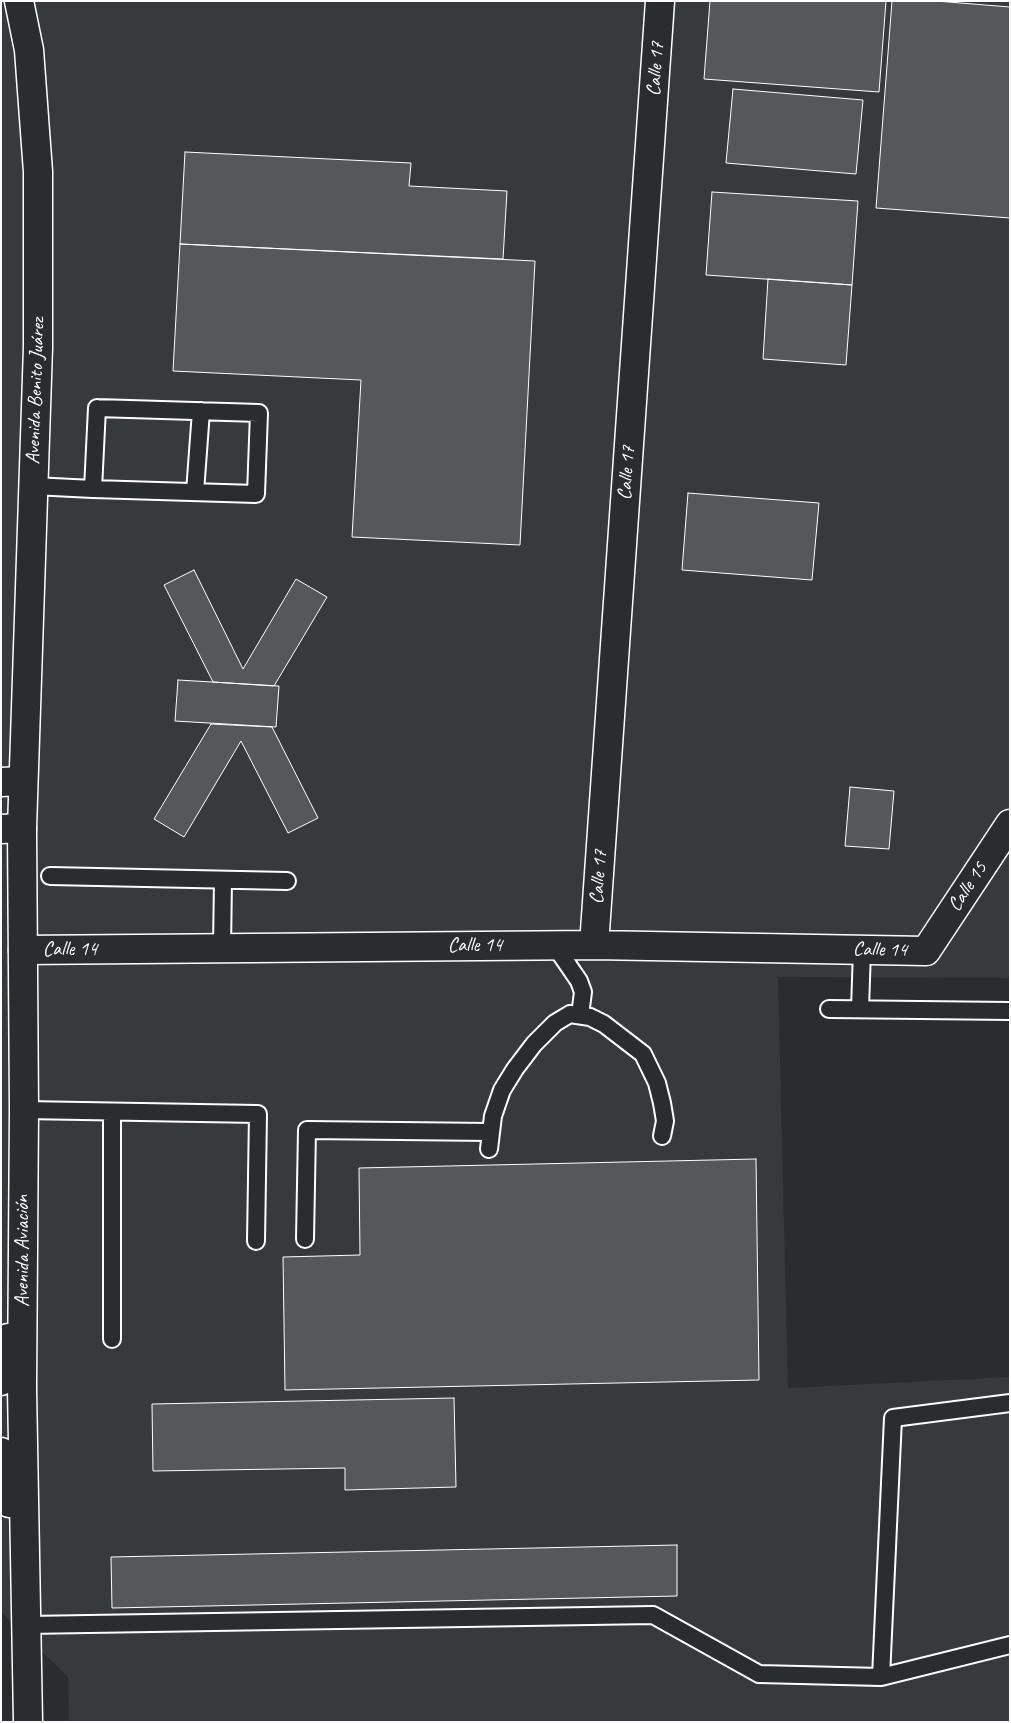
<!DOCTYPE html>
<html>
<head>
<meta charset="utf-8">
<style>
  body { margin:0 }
  #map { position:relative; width:1011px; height:1723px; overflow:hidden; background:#2a2d2e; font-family:Caveat,sans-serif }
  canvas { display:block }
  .frame { position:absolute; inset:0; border:2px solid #fff; pointer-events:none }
</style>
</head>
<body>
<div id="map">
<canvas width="1011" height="1723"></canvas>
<div class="frame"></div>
</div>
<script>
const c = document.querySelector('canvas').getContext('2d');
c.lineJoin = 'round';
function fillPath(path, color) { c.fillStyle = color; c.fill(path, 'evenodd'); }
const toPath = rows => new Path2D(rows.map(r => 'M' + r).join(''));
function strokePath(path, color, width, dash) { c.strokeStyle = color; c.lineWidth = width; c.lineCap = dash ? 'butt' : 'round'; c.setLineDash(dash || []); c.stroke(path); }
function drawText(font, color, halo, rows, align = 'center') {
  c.font = font + ' Caveat,sans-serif'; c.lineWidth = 4; c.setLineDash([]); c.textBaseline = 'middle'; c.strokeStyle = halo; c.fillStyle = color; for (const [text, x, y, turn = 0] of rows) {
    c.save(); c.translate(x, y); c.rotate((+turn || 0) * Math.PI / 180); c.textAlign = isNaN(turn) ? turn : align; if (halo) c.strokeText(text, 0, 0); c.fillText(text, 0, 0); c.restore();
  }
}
fillPath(toPath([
  [1,1,1010,1,1010,978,778,977,788,1388,1010,1377,1010,1722,69,1722,68,1677,1,1612]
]), '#373a3b');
const building = toPath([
  [710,1,886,1,879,92,704,79,710,1],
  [892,1,936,1,1010,7,1010,218,876,208,892,1],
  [733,89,863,100,856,174,726,163,733,89],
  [185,152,411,163,409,186,507,191,503,259,180,244,185,152],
  [712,192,858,201,852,285,706,275,712,192],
  [180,244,535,261,520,545,352,537,361,380,173,371,180,244],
  [768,279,852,285,846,365,763,359,768,279],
  [688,493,819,503,812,580,682,570,688,493],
  [194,570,243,669,296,579,327,597,274,686,213,682,164,585,194,570],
  [178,680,279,686,276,727,175,721,178,680],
  [211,724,272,727,318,818,288,833,241,741,184,837,154,819,211,724],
  [850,787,894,791,889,849,845,846,850,787],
  [756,1159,759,1380,285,1390,283,1257,360,1255,359,1168,756,1159],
  [454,1398,456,1487,345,1490,345,1468,153,1471,152,1404,454,1398],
  [677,1545,677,1596,112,1608,111,1557,677,1545]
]);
fillPath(building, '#555758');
strokePath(building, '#fff', 1);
const lane = toPath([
  [97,408,259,413,256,494,93,489,97,408],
  [33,486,93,489],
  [195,492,201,411],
  [50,876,287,881],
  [555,946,579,981,583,992,580,1015],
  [222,948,223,880],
  [829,1009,1010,1011],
  [860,1009,862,950],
  [24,1110,258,1114,256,1241],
  [489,1149,493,1116,502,1090,515,1069,534,1044,555,1023,570,1014,590,1017,604,1024,643,1054,657,1083,662,1103,665,1121,662,1136],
  [305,1239,307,1130,491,1132],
  [112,1339,112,1112],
  [26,1625,653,1615,759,1674,881,1677,1010,1645],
  [881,1677,893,1418,1010,1403]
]);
const street = toPath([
  [1,782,23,781],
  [1,829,22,828],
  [594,945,660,1],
  [23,950,594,945,926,951,1010,824]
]);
const primary = toPath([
  [19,1,29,50,38,172,38,347,22,828,24,1110,22,1388,28,1722],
  [1,1381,8,1338],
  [1,1452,6,1473,9,1503]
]);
strokePath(lane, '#fff', 20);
strokePath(street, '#fff', 31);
strokePath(primary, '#fff', 31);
strokePath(lane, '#2a2d2e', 16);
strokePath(street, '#2a2d2e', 28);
strokePath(primary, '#2a2d2e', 28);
drawText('20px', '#fff', '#2a2d2e', [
  ["Calle 17",656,69,-86],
  ["Avenida Benito Juárez",36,391,-88],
  ["Calle 17",627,473,-86],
  ["Calle 17",599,877,-86],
  ["Calle 15",968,887,-57],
  ["Calle 14",475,946],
  ["Calle 14",70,950],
  ["Calle 14",880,950,1],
  ["Avenida Aviación",23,1251,-90]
]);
</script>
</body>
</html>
